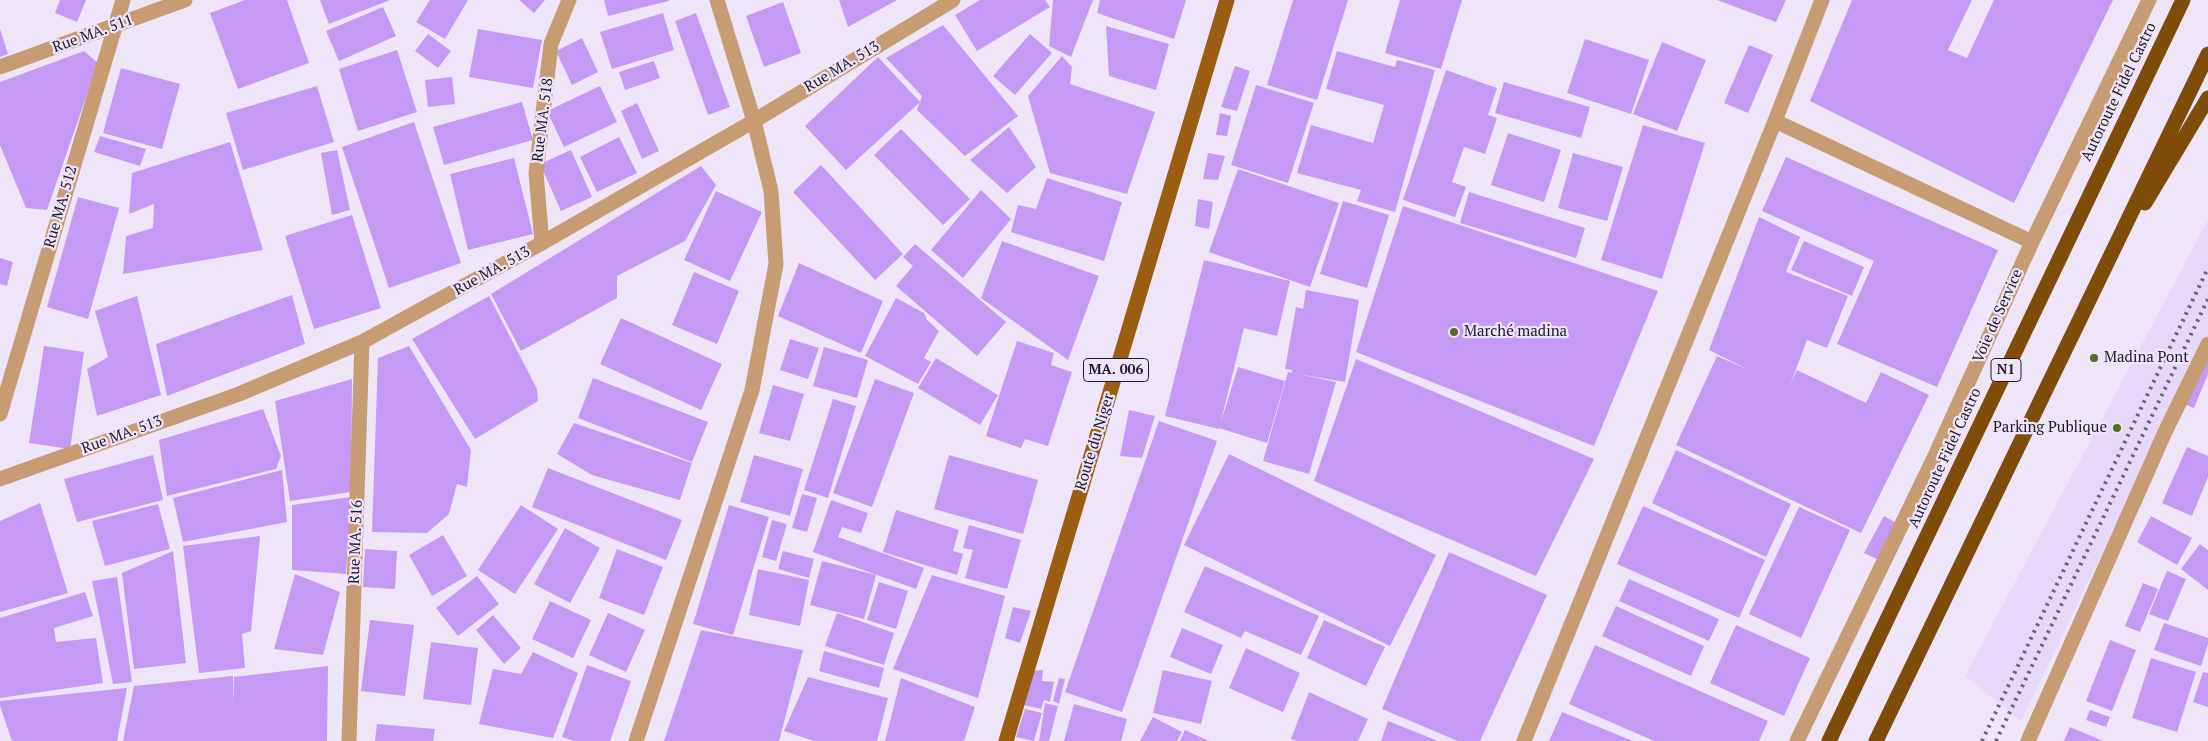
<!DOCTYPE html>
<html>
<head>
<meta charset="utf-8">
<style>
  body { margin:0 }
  canvas { display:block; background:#eee5f9 }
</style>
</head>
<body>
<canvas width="2208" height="741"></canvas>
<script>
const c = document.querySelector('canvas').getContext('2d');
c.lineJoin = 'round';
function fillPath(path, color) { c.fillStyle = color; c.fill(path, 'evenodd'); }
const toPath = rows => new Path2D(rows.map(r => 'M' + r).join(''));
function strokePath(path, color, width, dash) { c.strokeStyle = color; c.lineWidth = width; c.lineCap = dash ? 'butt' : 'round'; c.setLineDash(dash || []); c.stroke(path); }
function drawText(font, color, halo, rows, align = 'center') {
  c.font = font + ' "PT Serif",serif'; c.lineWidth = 4.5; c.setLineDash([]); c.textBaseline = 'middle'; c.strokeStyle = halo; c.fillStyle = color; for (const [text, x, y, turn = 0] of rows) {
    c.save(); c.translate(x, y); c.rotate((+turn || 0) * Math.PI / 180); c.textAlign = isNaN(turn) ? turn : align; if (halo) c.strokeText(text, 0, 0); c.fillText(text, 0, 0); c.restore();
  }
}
fillPath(toPath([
  [2208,220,2208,333,2021,721,1965,676]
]), '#e7d8fa');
fillPath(toPath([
  [60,0,86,0,77,22,55,13],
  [245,0,287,0,309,63,238,89,210,13],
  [320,0,390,0,329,24],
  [430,0,468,0,445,39,416,22],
  [519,0,545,0,534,13],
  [604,0,669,0,669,1,608,16],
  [839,0,897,0,848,27],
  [980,0,1045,0,1050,7,977,51,955,15],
  [1053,0,1093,0,1071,57,1049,46],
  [1100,0,1186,0,1174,39,1097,13],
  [1293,0,1348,0,1317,100,1267,85],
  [1400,0,1462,0,1441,69,1385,53],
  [1717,0,1786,0,1776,22],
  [1852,0,1972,0,1948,50,1967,58,1994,0,2113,0,2014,203,1810,101],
  [783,2,801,53,764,67,746,16],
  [383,7,396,36,339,61,326,31],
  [663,13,674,50,612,69,600,32],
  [696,13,730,107,708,115,675,21],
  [943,25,1018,116,965,156,917,110,922,96,886,58],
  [1106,26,1169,44,1156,90,1109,76],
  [0,29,8,54,0,57],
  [478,29,542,40,533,88,469,77],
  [428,34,451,51,438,68,415,51],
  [1030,34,1052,53,1015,95,993,76],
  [582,38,598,72,572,85,556,51],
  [1585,39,1649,60,1631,114,1567,93],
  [1662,42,1706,60,1677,131,1633,114],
  [1749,45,1773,55,1748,113,1724,103],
  [397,50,417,112,358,131,339,69],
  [84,51,98,63,47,210,26,208,0,145,0,82],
  [1337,51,1395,67,1397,60,1435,70,1395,212,1357,201,1361,190,1297,173,1311,125,1373,143,1384,105,1326,89],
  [1062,56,1072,67,1070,84,1155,112,1127,194,1050,173,1028,96],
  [878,57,920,102,846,170,805,126],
  [654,61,660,78,625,90,619,72],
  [1235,66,1250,71,1237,111,1221,107],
  [121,68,180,84,162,149,103,133],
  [1446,70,1497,88,1488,115,1497,118,1485,154,1464,147,1452,182,1466,187,1455,217,1403,200],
  [452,77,455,104,428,107,425,80],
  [1504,82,1590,107,1581,138,1495,113],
  [1256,85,1314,103,1288,183,1231,165],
  [317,86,334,142,243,170,226,113],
  [600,86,617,122,564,147,547,111],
  [522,102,533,140,444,165,433,127],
  [637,103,659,151,642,159,621,111],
  [1220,113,1231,116,1227,136,1216,135],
  [414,122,461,263,389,288,342,147],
  [1643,125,1705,143,1662,279,1601,260],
  [1009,127,1036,167,1007,193,970,160],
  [901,129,970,199,943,225,874,155],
  [1508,133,1561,150,1544,202,1491,185],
  [100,136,146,149,140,166,94,152],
  [619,137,637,173,597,192,580,157],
  [230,142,263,250,123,274,126,236,153,228,154,204,129,214,132,173],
  [337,150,350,210,332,215,321,153],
  [571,150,592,197,561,211,540,164],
  [1208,153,1225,156,1218,180,1203,179],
  [1573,153,1623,167,1607,221,1558,208],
  [1786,157,1998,250,1937,387,1837,344,1874,261,1762,211],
  [514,158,533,234,468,250,450,174],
  [821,165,903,254,875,280,793,192],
  [701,166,716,185,685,241,617,276,617,298,521,351,491,294],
  [1238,169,1339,203,1310,287,1209,252],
  [1047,178,1122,202,1104,261,1011,232,1018,205,1036,209],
  [981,190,1011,219,963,278,931,250],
  [716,191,762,212,730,281,684,260],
  [1469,192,1585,228,1576,258,1460,223],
  [78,197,119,208,88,319,47,307],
  [1198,199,1213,202,1209,229,1195,226],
  [1343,201,1389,215,1367,288,1320,274],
  [1403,206,1658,291,1594,446,1356,352],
  [352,215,381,308,314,329,285,236],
  [1759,217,1800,237,1786,272,1848,296,1827,348,1807,340,1790,385,1797,370,1866,403,1881,372,1929,395,1861,533,1676,445,1717,356,1749,370,1709,350],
  [1002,241,1099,276,1068,360,981,298],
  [1804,241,1864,267,1852,296,1791,270],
  [915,244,1006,322,977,356,896,286,913,266,903,257],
  [0,258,13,262,7,286,0,284],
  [1204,260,1290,281,1277,336,1244,328,1219,429,1165,416],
  [799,263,883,301,861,353,778,316],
  [694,272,739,291,717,344,672,325],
  [1306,290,1359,300,1345,382,1298,374,1336,382,1309,474,1263,461,1288,372,1292,373,1292,370,1285,369,1296,307,1303,309],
  [292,295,305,344,167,396,156,344],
  [137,296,161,395,97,416,87,369,108,357,95,311],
  [489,296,537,389,538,401,475,439,412,339],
  [896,298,924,313,927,320,939,331,924,358,931,362,918,384,865,356],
  [621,318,722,364,701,410,600,364],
  [790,339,819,348,808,379,780,370],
  [1017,341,1054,353,1051,365,1072,372,1048,446,1025,439,1021,448,986,436],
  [44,346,84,352,70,449,29,443],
  [409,346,471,450,467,487,457,484,449,514,427,533,372,532,378,358],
  [2208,346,2208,374,2194,408,2184,404],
  [824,347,868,360,857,398,813,386],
  [936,358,998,395,980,425,918,388],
  [1356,359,1594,459,1536,576,1314,481],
  [1238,367,1285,381,1267,443,1219,428],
  [593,378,708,422,692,462,578,418],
  [352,379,351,492,290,501,275,401],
  [875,379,914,393,872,507,833,493],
  [773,385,804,394,790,441,759,433],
  [833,399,856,406,828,498,804,490],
  [263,409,281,456,276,469,167,496,159,440],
  [1129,410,1155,416,1142,458,1120,456],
  [1159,421,1217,441,1122,712,1065,692],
  [574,423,692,463,680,500,592,475,557,454],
  [2187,447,2208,456,2208,477,2192,516,2162,503],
  [1676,450,1791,504,1766,557,1652,503],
  [1229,454,1436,555,1390,646,1184,545],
  [153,455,163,500,77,522,64,479],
  [754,455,803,469,790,516,740,502],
  [949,455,1038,480,1023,534,934,509],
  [548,468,682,520,666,560,532,507],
  [282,470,287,522,183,542,173,498],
  [802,494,817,498,807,532,792,528],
  [351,497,346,574,292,570,292,505],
  [831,500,868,513,861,533,842,527,838,537,924,568,916,589,813,552],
  [40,503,68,593,0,612,0,521],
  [158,504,170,549,105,566,92,521],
  [521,505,558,529,515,594,478,570],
  [729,505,769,517,733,635,693,624],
  [1643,506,1765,560,1739,618,1617,564],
  [1799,507,1850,530,1801,638,1749,614],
  [896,510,959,530,953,551,963,554,957,575,883,552],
  [1884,516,1900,525,1881,561,1864,553],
  [2151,516,2192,538,2177,565,2137,542],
  [772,520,787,524,776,561,762,557],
  [969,525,1021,540,1007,589,965,578,973,550,963,548],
  [565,528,600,548,570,603,534,584],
  [443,535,467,576,432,596,409,555],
  [260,536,251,631,242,634,245,668,199,673,183,546],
  [2200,544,2208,550,2208,590,2181,569],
  [365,549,397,551,395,589,363,587],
  [617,549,663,567,644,615,599,598],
  [173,551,186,663,134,669,122,573],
  [783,551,814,559,809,578,778,569],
  [1449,552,1547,595,1480,741,1458,741,1382,709],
  [822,561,876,575,864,619,810,605],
  [1205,566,1319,616,1301,655,1245,631,1241,638,1184,612],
  [758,569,809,580,800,626,749,615],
  [2167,571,2186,579,2168,621,2149,614],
  [295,574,340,592,323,655,274,649],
  [932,575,1005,596,978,698,893,669],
  [477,576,499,604,458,636,436,608],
  [117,577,132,682,113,684,92,581],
  [1629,579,1719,619,1709,641,1619,601],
  [879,582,908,591,896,629,867,620],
  [2143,583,2158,589,2140,632,2125,626],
  [85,592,93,616,54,628,56,642,96,638,103,683,0,698,0,618],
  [550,601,591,620,573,658,532,639],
  [1616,606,1704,646,1691,676,1602,636],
  [1013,607,1031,611,1020,643,1005,638],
  [608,613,645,630,626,672,589,655],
  [837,613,894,633,884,665,825,646],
  [493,615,521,648,504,664,476,630],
  [370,620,414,625,405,696,361,691],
  [1324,620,1385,647,1366,686,1307,658],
  [2164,623,2208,638,2208,644,2201,666,2154,650],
  [1736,625,1810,658,1784,716,1710,683],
  [1182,628,1223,645,1211,674,1170,657],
  [701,630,803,650,779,741,664,741],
  [2110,640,2136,650,2112,711,2086,701],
  [431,642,478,648,471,705,423,699],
  [1595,645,1768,721,1759,741,1654,741,1569,704],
  [1246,648,1300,673,1283,712,1229,688],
  [824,651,884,668,879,688,819,671],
  [533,652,578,673,553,738,479,724,493,669,521,674],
  [2151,658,2196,672,2177,732,2132,718],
  [587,665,631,681,610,741,574,741,562,737],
  [328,666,327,741,123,741,134,686,233,676,233,707,234,677],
  [1043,670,1042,681,1054,682,1050,702,1044,700,1041,709,1024,705,1032,671],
  [1163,670,1212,681,1201,724,1153,713],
  [2203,672,2208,673,2208,707,2193,702],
  [808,677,888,698,877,741,814,741,784,731],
  [901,678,975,707,964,741,885,741],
  [1059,678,1065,679,1059,704,1053,701],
  [127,688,117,741,12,741,0,706,0,701],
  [1309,692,1368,719,1358,741,1297,741,1291,739],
  [1045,703,1058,706,1049,741,1039,741],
  [1074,704,1127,719,1121,741,1064,741],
  [1025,709,1042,713,1034,741,1016,737],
  [2090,710,2110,717,2106,727,2086,720],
  [1562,712,1633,741,1549,741],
  [1153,717,1182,732,1177,741,1140,741],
  [1388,721,1438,741,1381,741],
  [377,724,435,729,433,741,375,741],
  [2070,727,2103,741,2064,741],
  [1185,730,1209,741,1180,741]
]), '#c59af5');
strokePath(toPath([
  [0,67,185,0],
  [1775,121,2032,242],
  [542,243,536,173,551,44,569,0],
  [0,414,123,0],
  [0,479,239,394,362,342,542,243,754,121,953,0],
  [349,741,362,342],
  [636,741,752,390,776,264,771,191,754,121,717,0],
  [1524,741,1775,121,1822,0],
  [1797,741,1933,460,2032,242,2149,0],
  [2028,741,2165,432,2208,344]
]), '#c79c73', 15);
strokePath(toPath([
  [1006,741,1227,0]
]), '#9a5d12', 15);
strokePath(toPath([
  [2145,203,2208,98],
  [1829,741,2183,0],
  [1876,741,2208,54]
]), '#7f4c09', 15);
strokePath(toPath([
  [1982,741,2208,268],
  [1996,741,2208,299]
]), '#6a6275', 4, [2.5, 5]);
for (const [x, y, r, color] of [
  [1454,332,5,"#546d1e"],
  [2094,358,5,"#546d1e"],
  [2117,428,5,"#546d1e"]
]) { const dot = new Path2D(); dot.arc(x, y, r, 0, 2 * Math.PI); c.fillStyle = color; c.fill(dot); strokePath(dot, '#eee5f9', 2); }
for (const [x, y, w] of [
  [1116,370,65],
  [2006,370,30]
]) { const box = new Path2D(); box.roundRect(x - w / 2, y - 11.5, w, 23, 4); c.fillStyle = '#eee5f9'; c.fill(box); strokePath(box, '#1f1729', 1); }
drawText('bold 14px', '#1f1729', null, [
  ["MA. 006",1116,370],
  ["N1",2006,370]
]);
drawText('15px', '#1f1729', '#eee5f9', [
  ["Rue MA. 511",93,34,-20],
  ["Rue MA. 513",842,67,-31],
  ["Autoroute Fidel Castro",2119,92,-64],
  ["Rue MA. 518",543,120,-83],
  ["Rue MA. 512",61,207,-74],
  ["Rue MA. 513",492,271,-29],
  ["Voie de Service",1998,316,-66],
  ["Rue MA. 513",122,435,-20],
  ["Route du Niger",1095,442,-73],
  ["Autoroute Fidel Castro",1945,458,-65],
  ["Rue MA. 516",356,542,-88]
]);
drawText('15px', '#1f1729', '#eee5f9', [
  ["Marché madina",1464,332],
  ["Madina Pont",2104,358],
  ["Parking Publique",2107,428,"right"]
], 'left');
</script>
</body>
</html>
